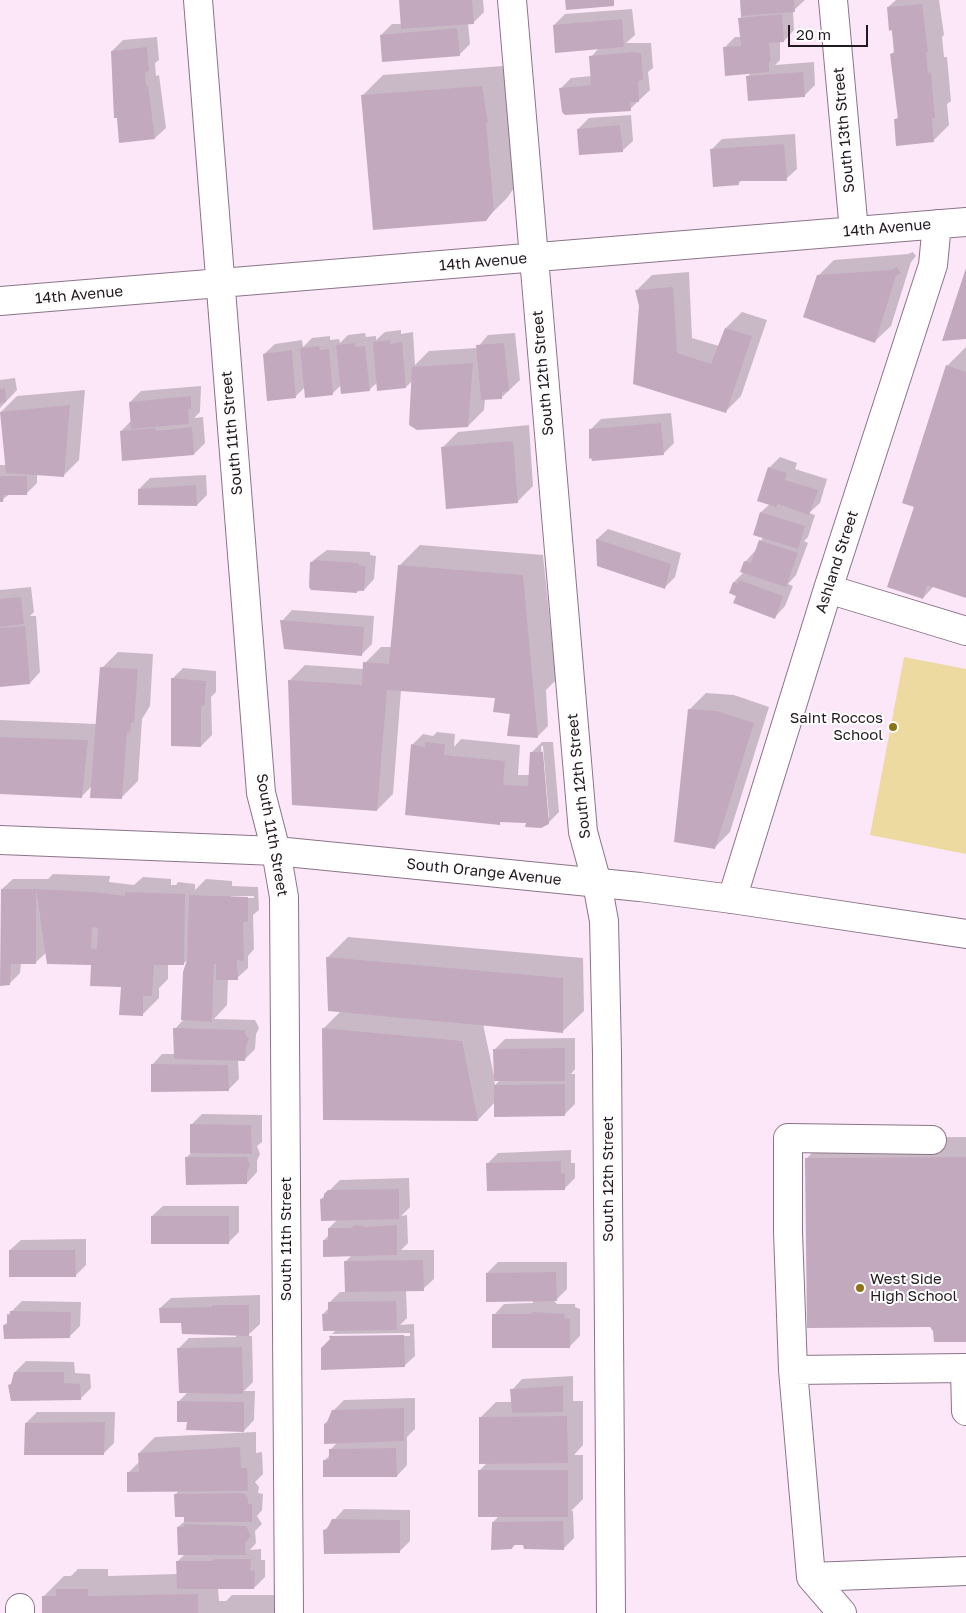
<!DOCTYPE html>
<html>
<head>
<meta charset="utf-8">
<style>
  body { margin:0 }
  #map { position:relative; width:966px; height:1613px; overflow:hidden; background:#fce7f8; font-family:"Golos Text",sans-serif }
  canvas { display:block }
  .scale { position:absolute; left:788px; top:25px; width:80px; height:22px; box-sizing:border-box; border:2px solid #231a21; border-top:0; padding-left:6px; font-size:15px; line-height:18px; white-space:nowrap; color:#231a21; -webkit-text-stroke:4px #fff; paint-order:stroke }
</style>
</head>
<body>
<div id="map">
<canvas width="966" height="1613"></canvas>
<div class="scale">20 m</div>
</div>
<script>
const c = document.querySelector('canvas').getContext('2d');
c.lineJoin = 'round';
function fillPath(path, color) { c.fillStyle = color; c.fill(path, 'evenodd'); }
const toPath = rows => new Path2D(rows.map(r => 'M' + r).join(''));
function strokePath(path, color, width, dash) { c.strokeStyle = color; c.lineWidth = width; c.lineCap = dash ? 'butt' : 'round'; c.setLineDash(dash || []); c.stroke(path); }
function drawText(font, color, halo, rows, align = 'center') {
  c.font = font + ' "Golos Text",sans-serif'; c.lineWidth = 4; c.setLineDash([]); c.textBaseline = 'middle'; c.strokeStyle = halo; c.fillStyle = color; for (const [text, x, y, turn = 0] of rows) {
    c.save(); c.translate(x, y); c.rotate((+turn || 0) * Math.PI / 180); c.textAlign = isNaN(turn) ? turn : align; if (halo) c.strokeText(text, 0, 0); c.fillText(text, 0, 0); c.restore();
  }
}
fillPath(toPath([
  [904,657,966,669,966,854,870,835]
]), '#ecdaa0');
fillPath(toPath([
  [400,0,483,0,484,12,473,23,468,23,470,44,459,55,381,35,392,24,402,24],
  [741,0,805,0,793,11,794,30,784,41,780,41,780,60,775,65,814,62,815,85,804,96,747,77,751,73,724,48,735,37,741,37],
  [896,0,939,0,944,35,942,37,944,57,947,57,951,101,947,104,949,125,933,141,895,120,899,116,891,54,895,51,888,7],
  [632,9,635,35,626,43,651,43,653,68,648,72,650,90,630,109,561,88,571,78,592,76,591,57,599,48,554,25,565,14],
  [157,37,159,60,155,63,156,76,159,75,166,128,155,138,112,51,123,40],
  [503,66,508,101,514,188,507,198,486,219,362,96,383,75],
  [631,115,633,141,622,151,578,129,589,118],
  [795,134,797,169,786,179,742,180,738,184,711,150,722,139],
  [913,252,916,256,911,262,891,326,875,341,818,276,834,260,908,254],
  [689,272,692,338,719,346,726,328,742,312,767,320,741,396,725,412,634,383,640,306,636,291,652,275],
  [401,330,401,334,413,332,415,365,429,351,477,348,488,335,515,333,520,380,502,397,485,399,484,410,468,426,413,380,406,387,378,382,369,390,341,385,332,394,305,387,296,396,264,354,275,344,302,340,303,347,312,338,330,336,330,340,339,339,340,343,348,335,365,333,366,337,376,336,376,340,385,332],
  [966,347,966,596,934,586,923,598,916,506,947,366],
  [15,378,17,390,0,408,0,380],
  [201,386,200,412,194,418,203,417,205,443,194,454,121,431,131,421,130,402,141,391],
  [85,390,79,460,63,476,37,474,37,483,26,494,10,494,0,501,0,465,7,465,1,412,17,396],
  [671,413,674,443,663,454,590,430,601,419],
  [529,425,533,486,517,502,442,448,458,432],
  [780,457,797,463,795,469,827,479,820,503,809,513,815,515,808,537,804,541,808,543,796,575,788,584,793,586,785,606,775,617,730,593,734,582,744,572,745,562,755,551,763,537,761,512,770,504,769,468],
  [206,475,207,495,197,505,139,489,150,478],
  [608,529,681,553,675,577,664,588,598,565,597,539],
  [420,545,543,555,556,680,546,690,548,726,537,737,496,698,401,690,393,794,377,810,289,681,305,665,364,669,365,663,381,647,392,647,399,566],
  [327,550,370,552,370,555,376,556,374,579,364,590,356,592,311,562],
  [31,587,34,612,30,616,36,616,40,672,30,683,0,685,0,590],
  [292,610,374,616,372,644,361,655,282,621],
  [118,652,153,654,150,706,142,719,138,781,122,797,92,786,82,796,0,793,0,720,97,724,102,668],
  [183,668,216,671,216,692,211,697,212,735,201,746,172,679],
  [706,693,734,695,769,707,730,832,714,848,690,709],
  [437,732,455,734,454,747,461,739,520,745,518,775,530,775,532,752,542,742,553,742,559,812,548,823,502,821,499,823,407,814,413,744,423,734,433,736],
  [541,746,543,746,549,818,547,818],
  [53,874,110,876,109,882,134,885,143,877,171,879,171,885,176,885,178,882,195,884,195,890,206,879,232,881,232,886,258,887,259,910,253,915,254,949,248,956,248,968,237,978,228,978,227,1005,214,1019,255,1020,259,1028,256,1034,255,1049,244,1060,238,1060,239,1079,228,1090,152,1065,162,1054,175,1054,175,1029,184,1019,189,959,183,964,168,964,168,979,159,988,159,998,143,1014,122,986,92,961,47,952,35,963,21,963,20,973,9,984,2,889,13,879,48,879],
  [231,896,254,896,254,898,231,898],
  [348,937,583,958,584,1011,563,1031,483,1024,494,1076,495,1049,505,1039,575,1038,575,1069,571,1074,575,1074,575,1104,565,1114,495,1102,478,1120,324,1118,324,1028,341,1011,327,958],
  [494,1080,500,1080,495,1085],
  [202,1114,262,1115,262,1142,257,1146,260,1154,257,1161,257,1172,247,1183,187,1157,191,1153,191,1125],
  [966,1137,966,1341,935,1330,806,1159,827,1138],
  [571,1150,571,1163,575,1163,575,1178,564,1189,488,1163,498,1153],
  [409,1178,410,1207,401,1216,407,1215,408,1243,401,1250,434,1250,434,1279,423,1289,406,1290,407,1318,400,1325,414,1324,415,1356,404,1366,331,1339,332,1334,332,1337,410,1336,410,1333,332,1334,337,1329,323,1314,329,1308,329,1303,340,1292,346,1292,346,1261,352,1255,324,1240,329,1235,329,1228,338,1219,321,1199,340,1180],
  [163,1206,239,1206,239,1232,228,1243,152,1216],
  [86,1239,86,1265,75,1276,10,1250,21,1240],
  [498,1262,567,1262,567,1289,556,1300,553,1300,557,1304,575,1304,575,1307,580,1309,580,1336,569,1347,494,1315,504,1304,533,1303,533,1300,487,1273],
  [260,1295,260,1324,247,1336,252,1336,253,1382,244,1391,255,1391,254,1420,242,1433,242,1431,188,1421,178,1402,188,1392,179,1348,189,1338,236,1337,236,1334,182,1321,160,1308,171,1298],
  [22,1301,81,1302,80,1326,69,1337,4,1325,8,1322,8,1315],
  [26,1361,74,1362,75,1373,90,1374,91,1388,80,1399,12,1394,9,1392,15,1372],
  [573,1376,573,1401,583,1401,583,1445,574,1455,583,1455,583,1499,571,1511,573,1511,574,1538,563,1549,524,1544,516,1544,512,1548,493,1522,500,1515,479,1471,487,1463,480,1418,496,1402,512,1402,512,1390,522,1379],
  [415,1398,415,1429,407,1437,407,1465,397,1476,324,1461,330,1455,330,1450,338,1442,333,1411,344,1400],
  [37,1412,115,1412,114,1443,103,1454,26,1423],
  [256,1432,256,1453,262,1452,263,1474,255,1482,259,1487,258,1493,263,1494,262,1510,257,1516,262,1524,255,1531,256,1543,250,1550,261,1549,261,1560,265,1560,265,1577,254,1588,218,1588,219,1601,226,1601,232,1595,274,1595,274,1613,43,1613,43,1597,64,1576,71,1576,78,1569,108,1569,108,1576,178,1574,177,1562,185,1554,178,1527,185,1521,185,1516,176,1494,179,1490,128,1473,140,1461,139,1453,155,1437],
  [344,1509,410,1510,410,1541,399,1552,325,1530]
]), '#0003');
fillPath(toPath([
  [399,0,472,0,474,24,401,29],
  [565,0,614,0,614,6,566,10],
  [740,0,794,0,795,12,741,16],
  [922,4,928,52,926,52,928,73,931,72,935,118,932,118,934,142,896,146,894,119,898,119,890,54,894,53,892,30,889,31,887,7],
  [782,14,784,42,769,43,771,61,769,62,769,72,725,76,723,47,741,46,738,18],
  [622,19,624,47,555,53,553,25],
  [457,28,460,56,382,62,380,35],
  [147,47,149,71,145,72,146,86,148,85,155,139,119,143,117,118,114,118,111,51],
  [633,52,641,53,643,80,638,81,639,102,630,102,631,111,565,115,562,112,559,88,591,85,589,56],
  [803,72,805,97,748,101,746,76],
  [482,86,488,123,486,123,494,210,486,221,373,230,361,95],
  [620,125,623,152,579,155,577,129],
  [784,144,787,181,738,181,739,185,713,187,710,149],
  [897,267,901,273,896,276,875,343,803,317,817,275,891,270],
  [966,268,966,339,942,341],
  [673,287,677,353,711,364,725,328,752,336,726,413,633,384,639,306,635,290],
  [390,340,390,344,402,342,406,388,377,391,373,342],
  [355,343,355,347,365,346,370,391,341,394,336,345],
  [504,343,509,391,502,392,502,399,481,400,476,345],
  [319,346,320,350,329,349,333,395,305,398,300,348],
  [292,350,296,398,267,401,263,354],
  [473,363,468,427,417,430,409,425,412,367],
  [946,365,966,372,966,598,927,585,923,599,887,587,914,507,902,503],
  [5,388,6,402,0,403,0,389],
  [191,396,191,409,188,409,189,424,131,429,129,402],
  [70,405,64,477,6,473,0,412],
  [661,423,664,455,592,461,591,458,589,459,589,429],
  [192,427,194,455,122,461,120,431,155,428,156,431],
  [513,441,518,503,446,509,441,447],
  [768,467,787,473,785,480,818,490,809,515,778,504,776,507,757,501],
  [0,476,27,476,27,495,4,495,3,502,0,502],
  [196,485,197,506,138,505,138,489],
  [760,512,805,526,798,549,753,535],
  [596,539,671,564,665,589,597,566],
  [759,540,798,553,786,587,740,572,744,561,751,563],
  [315,560,359,563,359,565,366,566,364,591,357,590,357,593,311,590,309,587,310,562,314,562],
  [398,565,523,575,538,738,507,736,510,714,493,712,495,698,387,690,377,811,292,805,288,680,362,685,363,662,389,664],
  [739,580,783,596,775,619,733,603,736,596,729,593,733,582,738,584],
  [21,597,24,624,0,627,0,599],
  [280,620,364,627,362,656,284,649],
  [25,626,30,684,0,687,0,628],
  [100,667,138,669,134,723,131,723,130,733,127,732,122,799,90,798],
  [171,678,206,681,205,704,201,707,201,747,171,746],
  [688,709,717,711,754,723,715,849,674,842],
  [0,737,88,740,82,798,0,794],
  [425,742,445,744,444,755,505,761,503,785,528,786,530,752,543,752,549,824,541,828,525,827,526,823,500,822,500,825,405,815,411,744,425,747],
  [1,889,36,889,36,964,11,964,10,985,0,986],
  [36,889,94,892,125,896,125,892,185,894,184,965,154,965,152,996,143,996,143,1016,119,1015,121,987,90,986,91,965,47,964],
  [92,927,98,928,97,949,91,948],
  [189,895,248,897,248,922,243,922,244,961,237,960,238,980,216,980,216,964,214,964,212,1022,181,1020,183,972,187,960],
  [326,957,563,978,563,1033,328,1011],
  [173,1028,245,1030,245,1034,249,1039,246,1046,245,1061,174,1059],
  [322,1028,462,1041,478,1121,323,1120],
  [565,1048,565,1081,494,1081,493,1049],
  [151,1064,228,1065,229,1091,151,1092],
  [565,1084,565,1116,494,1117,494,1085],
  [190,1124,251,1125,252,1154,190,1153],
  [185,1157,247,1157,250,1165,247,1172,247,1184,186,1185],
  [966,1157,966,1342,934,1342,933,1331,930,1327,807,1328,805,1158],
  [561,1161,561,1173,565,1174,565,1190,487,1191,486,1163],
  [399,1189,399,1219,321,1221,320,1199,324,1199,324,1194,328,1190],
  [151,1216,229,1216,229,1244,151,1244],
  [355,1225,366,1227,397,1225,397,1255,323,1257,323,1240,328,1240,328,1228,351,1228],
  [9,1250,75,1250,76,1277,9,1277],
  [423,1260,424,1291,345,1292,344,1261],
  [556,1272,557,1301,486,1302,486,1273],
  [396,1301,397,1330,323,1331,322,1314,328,1314,328,1302],
  [212,1305,249,1305,249,1336,182,1334,181,1323,160,1323,159,1308,212,1307],
  [10,1311,71,1312,70,1338,4,1339,3,1325,7,1325,7,1314,10,1315],
  [533,1312,565,1314,564,1318,570,1319,570,1348,492,1348,492,1314,531,1314],
  [404,1335,405,1367,321,1370,321,1348,330,1339,329,1336],
  [242,1347,243,1394,179,1393,177,1348],
  [14,1372,64,1372,64,1383,80,1384,81,1400,11,1401,8,1385,11,1384],
  [563,1386,563,1412,512,1413,510,1389],
  [177,1401,244,1402,244,1432,186,1430,187,1422,177,1422],
  [404,1408,404,1441,324,1444,324,1424,327,1422,332,1410],
  [567,1416,568,1463,479,1464,479,1417],
  [105,1422,104,1455,24,1455,25,1423],
  [240,1447,241,1468,247,1468,248,1491,127,1492,127,1472,139,1472,138,1453],
  [396,1448,397,1477,323,1477,323,1460,329,1460,329,1449],
  [478,1470,568,1470,568,1517,478,1517],
  [244,1493,248,1498,248,1504,252,1504,252,1522,184,1522,184,1517,175,1517,174,1494],
  [332,1519,400,1520,400,1553,324,1554,323,1530,327,1529],
  [563,1521,564,1550,524,1549,523,1545,513,1545,512,1549,491,1550,492,1522],
  [184,1524,246,1526,251,1536,245,1543,246,1555,178,1555,177,1527,184,1527],
  [215,1559,251,1559,250,1570,255,1571,254,1589,177,1589,176,1561,212,1561],
  [56,1589,88,1589,88,1596,198,1594,198,1613,42,1613,42,1596,56,1596]
]), '#c2a9be');
const minor = toPath([
  [198,0,261,793,276,851,284,897,289,1613],
  [512,0,583,832,597,883,604,921,607,1053,611,1613],
  [833,0,854,231],
  [0,301,966,222],
  [828,589,966,631],
  [732,899,828,589,933,265,937,224],
  [793,1370,965,1368,966,1411],
  [811,1577,966,1571],
  [20,1608,20,1613],
  [842,1613,811,1577,793,1370,788,1232,788,1138,932,1140]
]);
const major = toPath([
  [0,840,276,851,640,887,732,899,966,934]
]);
strokePath(minor, '#8b7487', 30);
strokePath(major, '#8b7487', 30);
strokePath(minor, '#fff', 28);
strokePath(major, '#fff', 28);
for (const [x, y, r, color] of [
  [893,727,5,"#8b7316"],
  [860,1288,5,"#8b7316"]
]) { const dot = new Path2D(); dot.arc(x, y, r, 0, 2 * Math.PI); c.fillStyle = color; c.fill(dot); strokePath(dot, '#fff', 2); }
drawText('15px', '#231a21', '#fff', [
  ["South 13th Street",844,130,-95],
  ["14th Avenue",887,228,-5],
  ["14th Avenue",483,262,-5],
  ["14th Avenue",79,295,-5],
  ["South 12th Street",543,373,-95],
  ["South 11th Street",232,433,-95],
  ["Ashland Street",837,562,-72],
  ["South 12th Street",579,776,-96],
  ["South 11th Street",272,835,80],
  ["South Orange Avenue",484,872,6],
  ["South 12th Street",608,1179,-90],
  ["South 11th Street",286,1239,-90]
]);
drawText('15px', '#231a21', '#fff', [
  ["Saint Roccos",883,718],
  ["School",883,735],
  ["West Side",870,1279,"left"],
  ["High School",870,1296,"left"]
], 'right');
</script>
</body>
</html>
